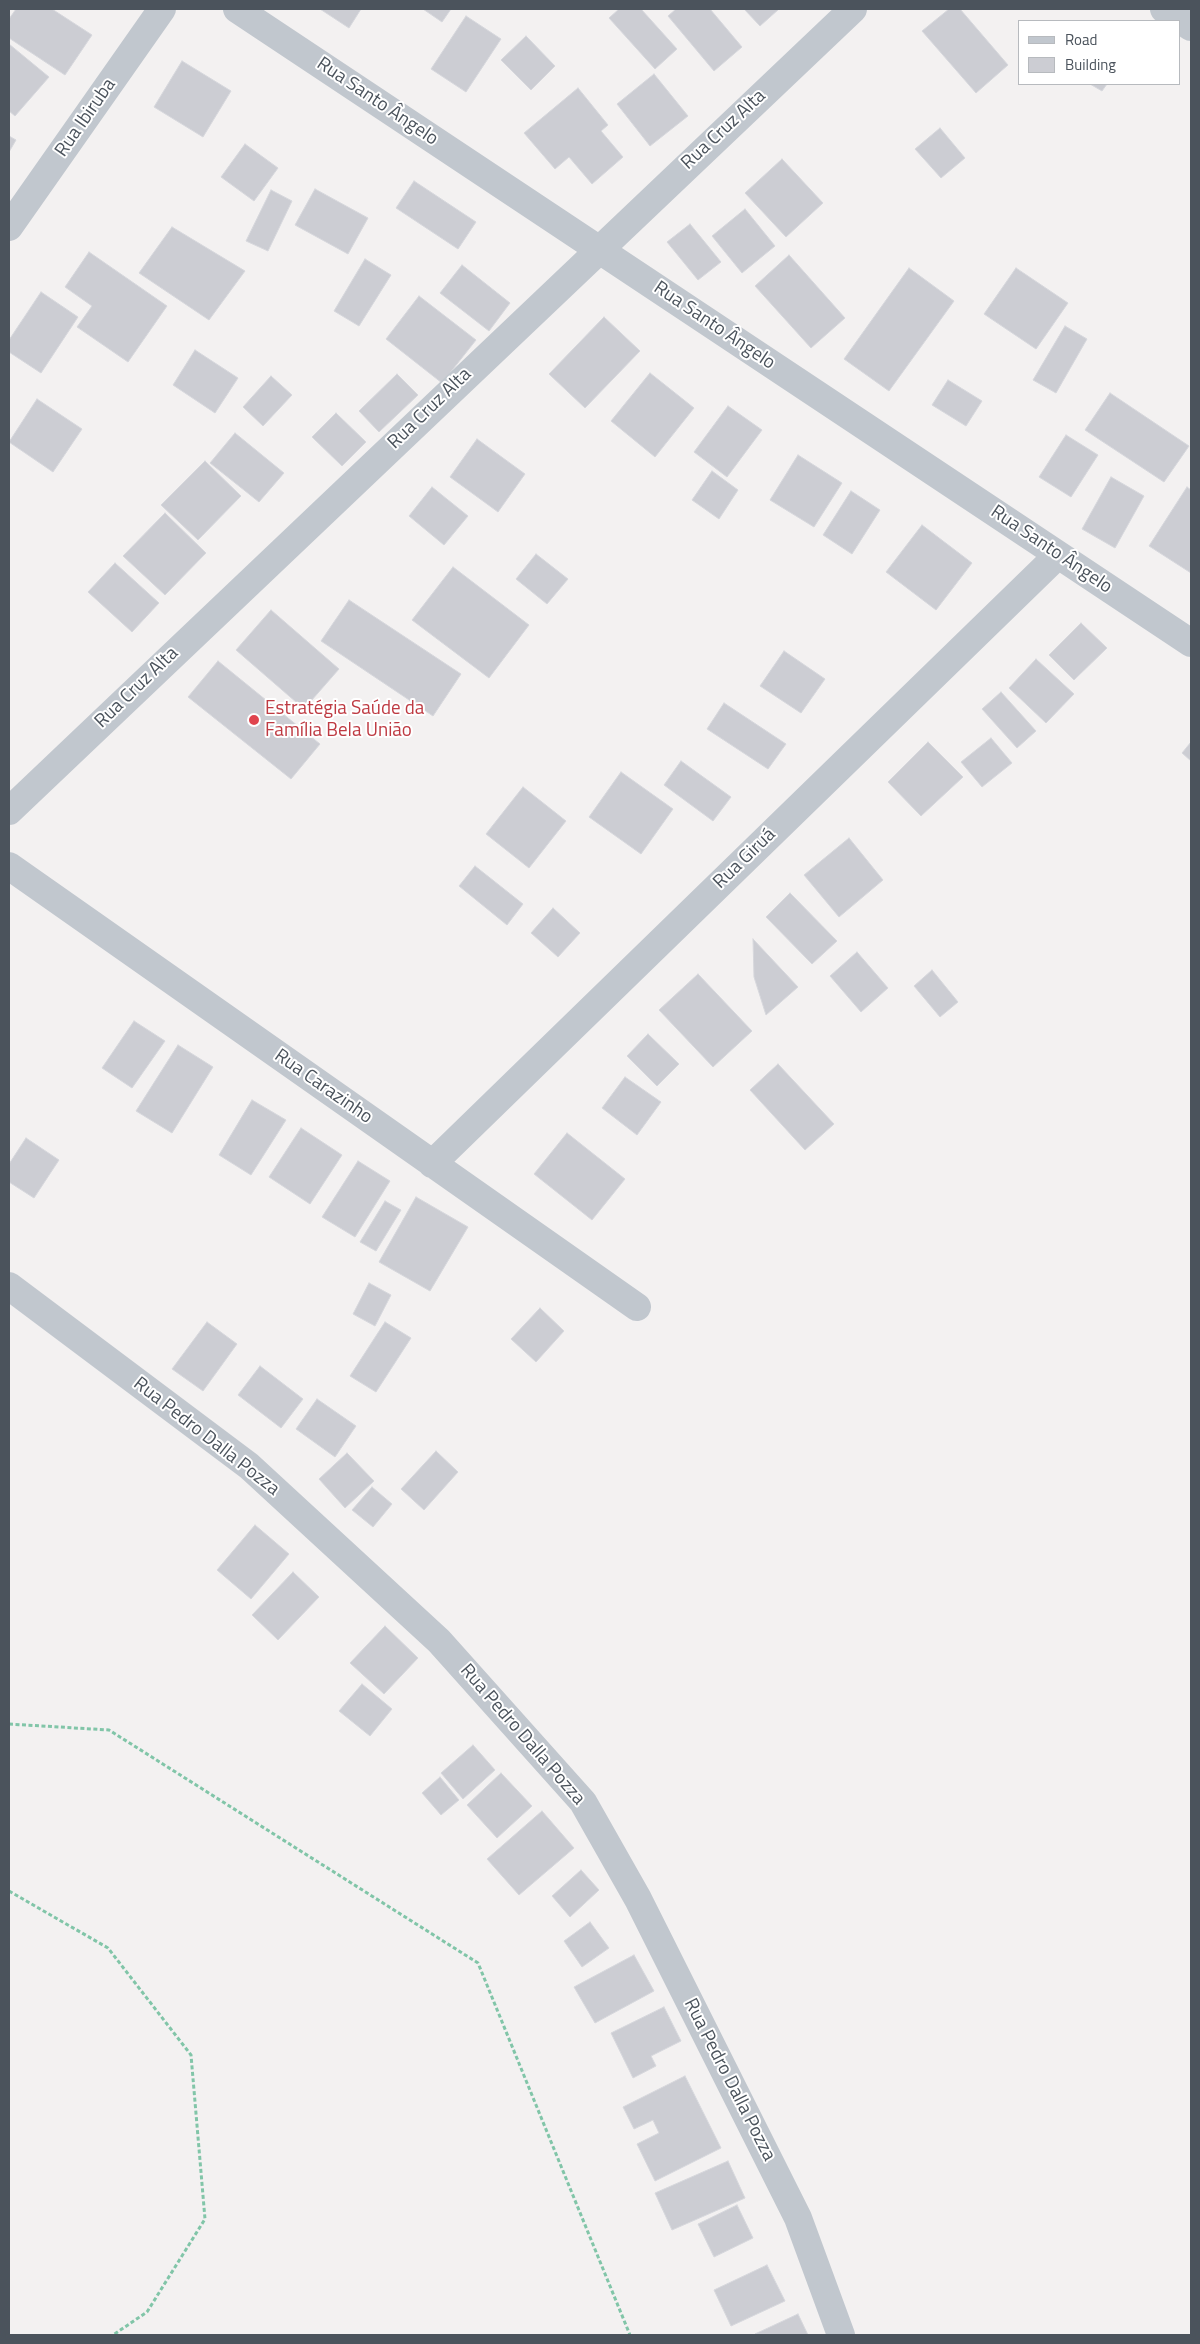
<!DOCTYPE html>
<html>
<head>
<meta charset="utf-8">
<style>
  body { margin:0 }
  #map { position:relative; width:1200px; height:2344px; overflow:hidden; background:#f3f1f1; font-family:"Titillium Web",sans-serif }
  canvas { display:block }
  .frame { position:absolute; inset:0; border:10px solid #4b535c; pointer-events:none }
  .legend { position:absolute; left:1018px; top:20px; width:162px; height:65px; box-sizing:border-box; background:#fff; border:1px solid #b7babe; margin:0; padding:6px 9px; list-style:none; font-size:15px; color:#4b535c }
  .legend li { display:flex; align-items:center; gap:10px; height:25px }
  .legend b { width:25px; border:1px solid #b7babe }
</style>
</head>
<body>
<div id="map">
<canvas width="1200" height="2344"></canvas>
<div class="frame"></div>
<ul class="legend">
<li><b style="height:6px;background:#c1c7ce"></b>Road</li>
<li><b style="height:14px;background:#cccdd3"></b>Building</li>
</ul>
</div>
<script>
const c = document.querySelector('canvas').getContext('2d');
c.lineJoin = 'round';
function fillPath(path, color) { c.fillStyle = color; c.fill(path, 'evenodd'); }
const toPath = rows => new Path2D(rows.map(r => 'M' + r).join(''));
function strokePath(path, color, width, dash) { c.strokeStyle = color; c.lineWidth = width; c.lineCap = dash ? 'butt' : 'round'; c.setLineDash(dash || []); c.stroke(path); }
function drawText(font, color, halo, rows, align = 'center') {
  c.font = font + ' "Titillium Web",sans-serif'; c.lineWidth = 4; c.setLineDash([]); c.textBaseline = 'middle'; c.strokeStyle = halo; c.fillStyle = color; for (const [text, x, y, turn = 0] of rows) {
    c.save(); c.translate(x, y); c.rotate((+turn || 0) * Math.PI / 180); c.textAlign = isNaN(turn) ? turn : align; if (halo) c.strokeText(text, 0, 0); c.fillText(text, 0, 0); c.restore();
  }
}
const building = toPath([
  [16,9,52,9,92,35,65,75,9,38,9,19,16,9],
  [320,9,361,9,349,28,320,9],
  [423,9,451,9,442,22,423,9],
  [619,9,641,9,677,49,655,69,609,18,619,9],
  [676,9,710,9,742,47,714,71,668,16,676,9],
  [744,9,779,9,760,26,744,9],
  [949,9,960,9,1008,65,976,93,922,31,949,9],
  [466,16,501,39,466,92,431,69,466,16],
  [526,36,555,66,531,90,501,60,526,36],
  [9,44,49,77,15,116,9,111,9,44],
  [182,61,231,91,203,137,154,107,182,61],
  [654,74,688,116,650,146,617,104,654,74],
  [1090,84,1107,84,1102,91,1090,84],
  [578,88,608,125,601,131,623,157,592,184,569,157,555,169,524,133,578,88],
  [940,128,965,158,941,178,915,149,940,128],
  [9,136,16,140,9,152,9,136],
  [245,144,278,168,254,201,221,177,245,144],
  [782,159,823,203,786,237,745,193,782,159],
  [414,181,476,222,458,249,396,208,414,181],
  [315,189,368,218,348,254,295,225,315,189],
  [271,190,292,201,268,251,246,241,271,190],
  [745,209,775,246,742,273,712,236,745,209],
  [690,224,721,262,698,280,667,242,690,224],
  [172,227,245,271,209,320,139,273,172,227],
  [89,252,167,306,128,362,77,327,92,306,65,287,89,252],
  [789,255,845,318,811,348,755,286,789,255],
  [365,259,391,275,359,326,334,311,365,259],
  [462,265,510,303,489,331,440,293,462,265],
  [909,268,954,301,889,391,844,359,909,268],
  [1016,268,1068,303,1036,349,984,314,1016,268],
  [41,292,78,317,41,373,9,352,9,340,41,292],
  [419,296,476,340,442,383,386,339,419,296],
  [604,317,640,351,585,408,549,374,604,317],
  [1065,326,1087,339,1056,393,1033,380,1065,326],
  [195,350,238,378,215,413,173,385,195,350],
  [650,373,694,408,655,457,611,421,650,373],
  [397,374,418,395,379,432,359,411,397,374],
  [271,376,292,395,263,426,243,407,271,376],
  [948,380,982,401,966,426,932,405,948,380],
  [1110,393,1189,446,1164,482,1085,430,1110,393],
  [37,399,82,429,53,472,9,442,37,399],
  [728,406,762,430,727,477,694,452,728,406],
  [336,413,366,442,342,466,312,437,336,413],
  [235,433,284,473,259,502,210,463,235,433],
  [1066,435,1098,455,1071,497,1039,477,1066,435],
  [477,439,525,474,498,512,450,477,477,439],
  [798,455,842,483,814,527,770,500,798,455],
  [205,461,241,496,198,540,161,505,205,461],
  [712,471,738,490,719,519,692,500,712,471],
  [1111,477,1144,496,1115,548,1082,529,1111,477],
  [432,487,468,516,444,545,409,516,432,487],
  [1187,487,1191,490,1191,573,1149,546,1187,487],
  [851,491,880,510,852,554,823,535,851,491],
  [165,513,206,553,165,595,123,556,165,513],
  [922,525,972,563,936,610,886,572,922,525],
  [536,554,568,579,547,604,516,579,536,554],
  [115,563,159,603,132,632,88,592,115,563],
  [453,567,529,625,489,678,412,620,453,567],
  [349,600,461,674,433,716,321,641,349,600],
  [271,610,339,669,304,709,236,650,271,610],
  [1081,623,1107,648,1074,680,1049,655,1081,623],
  [784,651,825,679,801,713,760,686,784,651],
  [1036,659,1074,694,1046,723,1009,688,1036,659],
  [218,661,320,744,291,779,188,697,218,661],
  [1001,692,1036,731,1017,748,982,709,1001,692],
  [724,703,786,744,768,769,707,729,724,703],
  [991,738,1012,763,982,787,961,762,991,738],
  [928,742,963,777,921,816,888,782,928,742],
  [1191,742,1191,761,1182,753,1191,742],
  [681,761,731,797,713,821,664,785,681,761],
  [621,772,673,809,641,854,589,817,621,772],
  [523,787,566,821,529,868,486,834,523,787],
  [849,838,883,880,839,917,804,875,849,838],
  [475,866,523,904,507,925,459,886,475,866],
  [790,893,837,941,812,964,766,917,790,893],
  [553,908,580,933,558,957,531,933,553,908],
  [753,939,798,987,766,1015,754,977,753,939],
  [857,952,888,988,861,1012,830,976,857,952],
  [932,970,958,1002,940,1017,914,986,932,970],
  [698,974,752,1031,713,1067,659,1010,698,974],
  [134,1021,165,1041,132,1088,102,1068,134,1021],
  [648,1034,679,1064,657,1086,627,1056,648,1034],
  [178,1045,213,1067,172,1133,136,1111,178,1045],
  [778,1064,834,1124,805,1150,750,1090,778,1064],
  [625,1077,661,1102,637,1135,602,1108,625,1077],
  [252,1100,286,1120,251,1175,219,1155,252,1100],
  [301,1128,342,1155,310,1204,269,1177,301,1128],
  [567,1133,625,1179,592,1220,534,1174,567,1133],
  [26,1138,59,1160,34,1198,9,1182,9,1164,26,1138],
  [358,1161,390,1181,355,1237,322,1217,358,1161],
  [416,1197,468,1227,430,1291,379,1262,416,1197],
  [385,1201,401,1210,376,1251,360,1242,385,1201],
  [369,1283,391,1295,375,1326,353,1314,369,1283],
  [540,1308,564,1331,536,1362,511,1339,540,1308],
  [207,1322,237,1344,203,1391,172,1369,207,1322],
  [385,1322,411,1338,376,1392,350,1376,385,1322],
  [260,1366,303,1399,281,1428,238,1395,260,1366],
  [317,1399,356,1426,335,1457,296,1429,317,1399],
  [436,1451,458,1472,424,1510,401,1489,436,1451],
  [347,1453,374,1481,345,1508,319,1479,347,1453],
  [372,1487,392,1504,373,1527,352,1510,372,1487],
  [255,1525,289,1554,251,1599,217,1570,255,1525],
  [293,1572,319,1597,278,1640,252,1615,293,1572],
  [385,1626,418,1658,384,1694,350,1663,385,1626],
  [362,1684,392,1709,370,1736,339,1711,362,1684],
  [473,1745,495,1770,463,1799,441,1773,473,1745],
  [501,1773,532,1806,497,1838,467,1805,501,1773],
  [440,1777,459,1800,441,1815,422,1793,440,1777],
  [542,1811,574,1848,519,1895,487,1859,542,1811],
  [581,1870,599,1890,570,1917,552,1896,581,1870],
  [590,1922,609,1948,582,1967,564,1941,590,1922],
  [634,1955,654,1991,595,2023,574,1987,634,1955],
  [664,2007,681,2041,651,2056,656,2066,633,2078,611,2033,664,2007],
  [685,2076,721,2148,655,2181,637,2144,659,2133,653,2120,634,2129,623,2107,685,2076],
  [728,2161,745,2198,672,2230,655,2193,728,2161],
  [737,2205,753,2238,714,2257,698,2224,737,2205],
  [767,2265,785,2301,731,2326,714,2290,767,2265],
  [798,2314,808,2335,755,2334,798,2314]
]);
fillPath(building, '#cccdd3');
strokePath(building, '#d6d7dc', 1);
strokePath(toPath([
  [9,1724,109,1730,478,1963,630,2335],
  [9,1891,108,1948,191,2055,205,2219,147,2312,113,2335]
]), '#81c5a8', 3, [4, 2.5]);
strokePath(toPath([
  [237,9,1191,643],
  [1164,9,1191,27],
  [9,227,162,9],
  [9,811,853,9],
  [9,866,637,1307],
  [432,1164,1058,555],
  [9,1286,249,1466,439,1641,583,1802,638,1899,798,2218,841,2335]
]), '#c1c7ce', 28);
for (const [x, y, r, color] of [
  [254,720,6,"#e0444e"]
]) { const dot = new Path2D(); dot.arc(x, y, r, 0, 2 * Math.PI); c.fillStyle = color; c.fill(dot); strokePath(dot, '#fff', 2); }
drawText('19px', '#4b535c', '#fff', [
  ["Rua Santo Ângelo",377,102,34],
  ["Rua Ibiruba",86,118,-55],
  ["Rua Cruz Alta",724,130,-43],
  ["Rua Santo Ângelo",714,326,34],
  ["Rua Cruz Alta",430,409,-44],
  ["Rua Santo Ângelo",1051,550,34],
  ["Rua Cruz Alta",137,688,-44],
  ["Rua Giruá",745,859,-44],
  ["Rua Carazinho",323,1087,35],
  ["Rua Pedro Dalla Pozza",206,1437,38],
  ["Rua Pedro Dalla Pozza",522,1735,49],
  ["Rua Pedro Dalla Pozza",729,2080,63]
]);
drawText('19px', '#be3a42', '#fff', [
  ["Estratégia Saúde da",265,709],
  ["Família Bela União",265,731]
], 'left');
</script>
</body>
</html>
